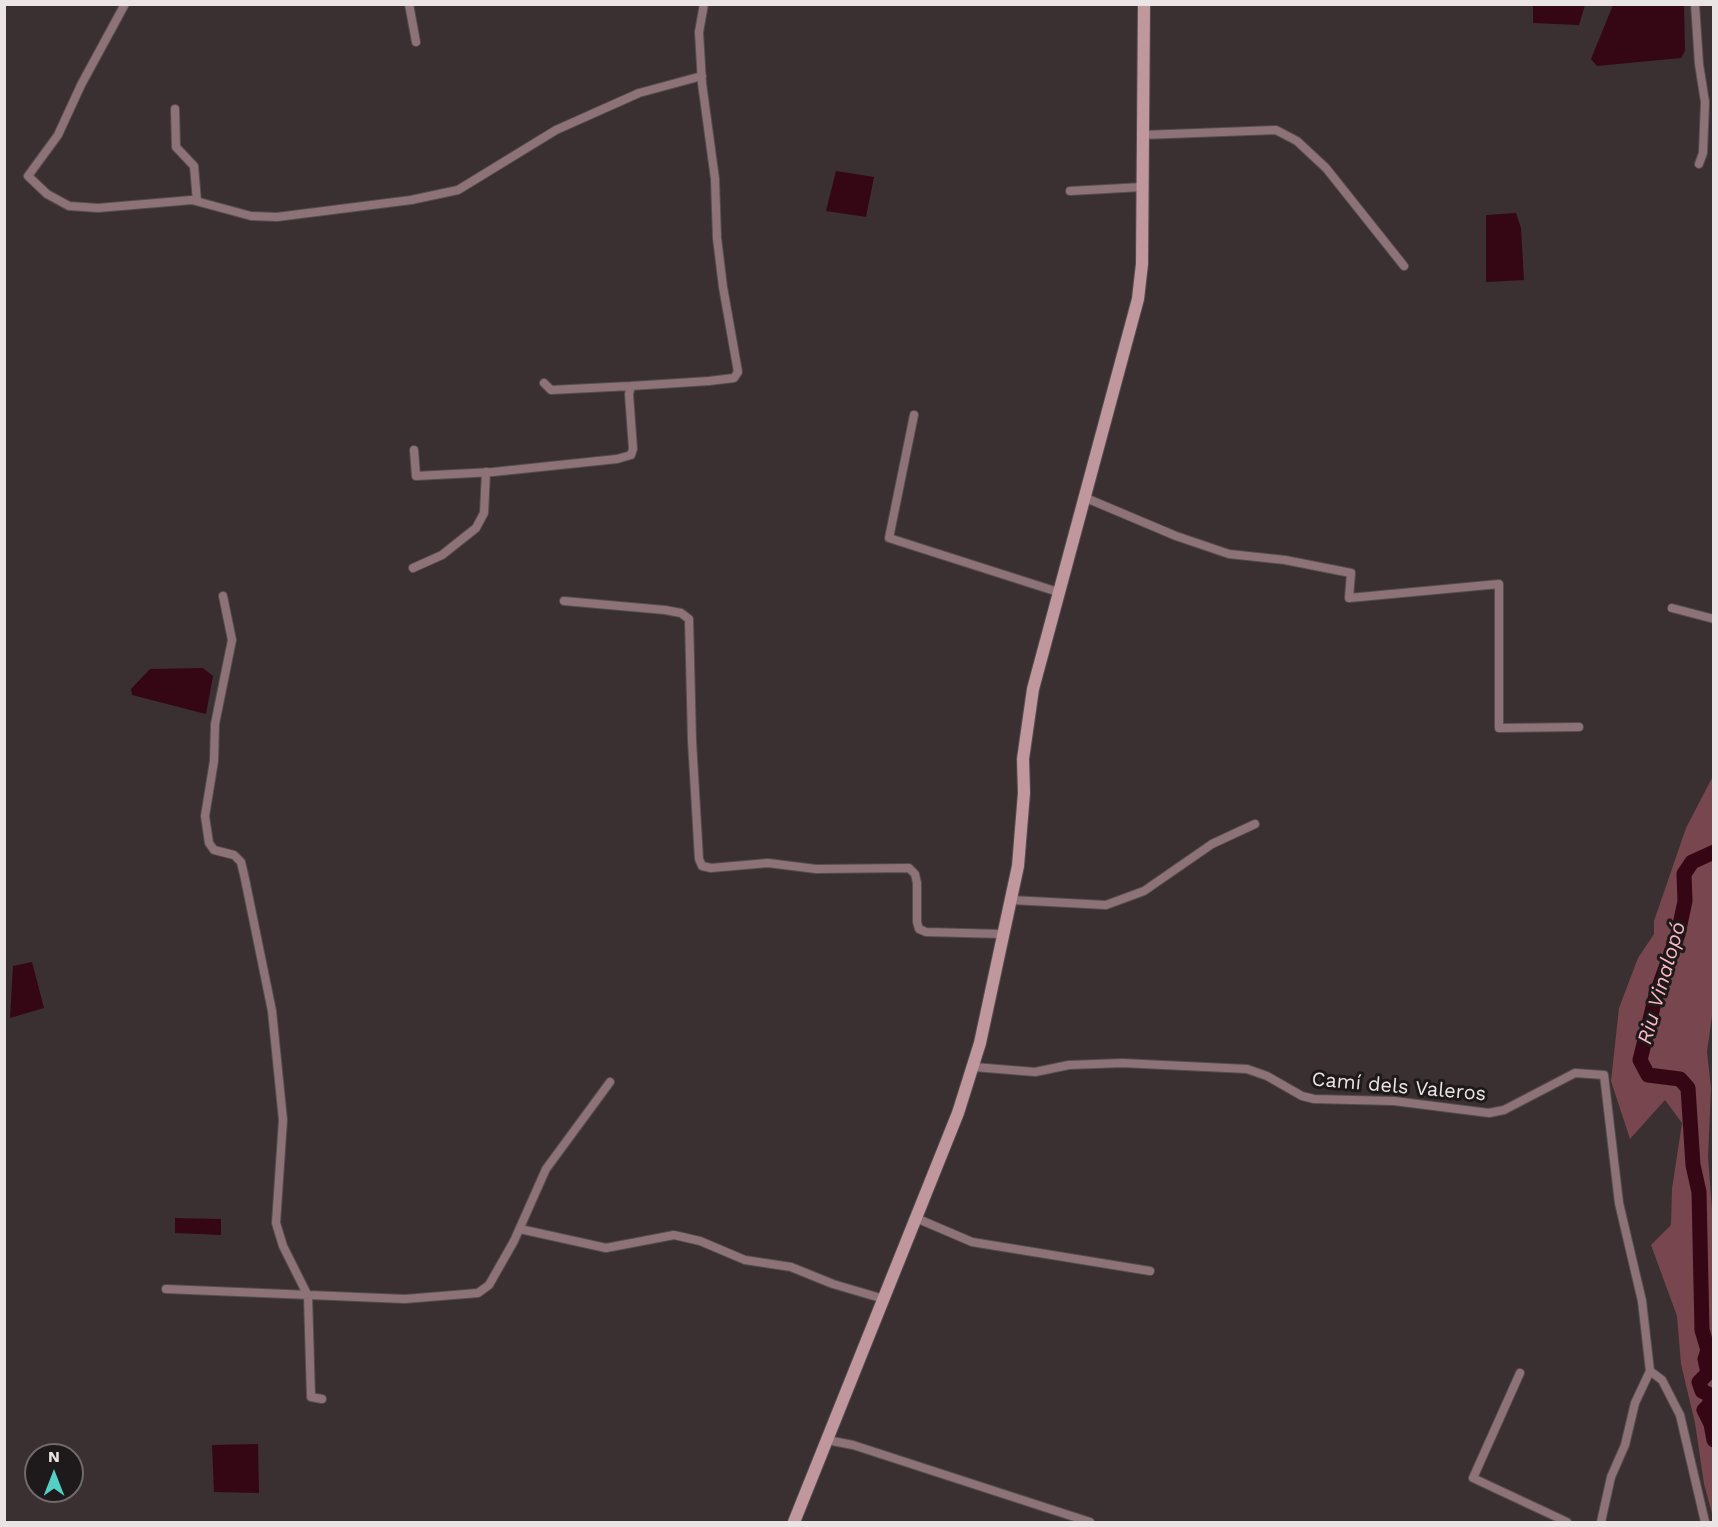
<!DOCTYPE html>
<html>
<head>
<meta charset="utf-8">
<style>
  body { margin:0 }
  #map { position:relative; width:1718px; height:1527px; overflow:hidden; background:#3a3031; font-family:"Work Sans",sans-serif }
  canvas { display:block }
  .frame { position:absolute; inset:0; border:6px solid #ebe4e5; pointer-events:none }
  .north { position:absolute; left:24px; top:1443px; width:60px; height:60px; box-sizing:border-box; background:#1e191a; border:2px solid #706a6b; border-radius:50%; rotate:0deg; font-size:16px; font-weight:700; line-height:24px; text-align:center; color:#ebe4e5 }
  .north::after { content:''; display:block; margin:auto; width:21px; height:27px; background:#55cec5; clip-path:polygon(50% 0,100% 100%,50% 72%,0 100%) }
</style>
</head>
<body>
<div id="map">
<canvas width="1718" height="1527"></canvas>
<div class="frame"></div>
<div class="north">N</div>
</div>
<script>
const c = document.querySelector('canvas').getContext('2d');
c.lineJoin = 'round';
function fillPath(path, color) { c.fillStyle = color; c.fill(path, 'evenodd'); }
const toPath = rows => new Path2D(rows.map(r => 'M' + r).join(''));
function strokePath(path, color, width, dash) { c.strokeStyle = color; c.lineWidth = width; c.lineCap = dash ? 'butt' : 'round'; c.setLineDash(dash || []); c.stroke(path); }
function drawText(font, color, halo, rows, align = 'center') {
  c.font = font + ' "Work Sans",sans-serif'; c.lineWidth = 6; c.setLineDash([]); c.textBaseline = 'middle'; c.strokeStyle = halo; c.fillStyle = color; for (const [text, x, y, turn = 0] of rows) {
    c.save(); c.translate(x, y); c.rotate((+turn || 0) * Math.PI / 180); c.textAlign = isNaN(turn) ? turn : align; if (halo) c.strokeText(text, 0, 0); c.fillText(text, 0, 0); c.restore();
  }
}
fillPath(toPath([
  [1713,776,1714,1001,1707,1052,1711,1088,1708,1157,1714,1236,1713,1517,1704,1484,1695,1423,1681,1364,1677,1316,1651,1245,1671,1225,1672,1189,1682,1123,1665,1100,1630,1139,1611,1081,1619,1008,1638,958,1654,934,1654,921,1686,828]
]), '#78464f');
fillPath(toPath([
  [1533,5,1533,4,1585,5,1579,25,1533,23],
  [1613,5,1684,5,1685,51,1681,58,1597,66,1591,59],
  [836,171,874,177,866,217,826,211],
  [1516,213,1521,228,1524,280,1486,282,1486,215],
  [203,668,213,676,206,714,132,695,131,689,150,669],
  [32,962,44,1008,10,1018,13,966],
  [175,1218,221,1219,221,1235,175,1233],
  [258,1444,259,1493,214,1492,212,1445]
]), '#350714');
strokePath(toPath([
  [1714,852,1692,862,1684,874,1685,901,1678,934,1656,995,1640,1060,1648,1075,1680,1079,1688,1088,1693,1165,1699,1192,1702,1330,1708,1350,1705,1359,1708,1373,1699,1382,1702,1391,1710,1395,1710,1404,1704,1410,1711,1424,1714,1440]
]), '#350714', 15);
const street = toPath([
  [125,4,81,85,58,135,28,176,47,194,69,206,98,208,192,200,251,216,277,217,411,200,458,190,556,130,639,93,702,76],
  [409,4,416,42],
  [1695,4,1699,64,1705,102,1703,153,1699,164],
  [175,109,176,147,194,166,197,201],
  [1143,135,1276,130,1297,141,1326,168,1404,266],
  [1070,191,1142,187],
  [544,383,551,390,631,386],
  [914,415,889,538,1058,592],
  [414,450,416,476,493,472,617,459,631,455,633,449,629,394,631,386,709,381,734,378,738,372,723,287,717,238,715,179,702,83,699,32,704,4],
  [1086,498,1176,536,1229,554,1285,560,1351,573,1349,598,1499,584,1499,728,1579,727],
  [413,568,442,555,476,528,484,513,486,472],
  [223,596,232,640,215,724,214,761,205,816,209,843,214,850,234,855,241,862,245,879,272,1011,283,1120,276,1223,283,1246,308,1296,311,1397,322,1399],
  [564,601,665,610,681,613,689,619,692,741,699,859,702,866,711,868,768,863,816,869,909,868,915,874,917,883,917,922,919,929,926,932,1003,934],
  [1672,608,1714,619],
  [1011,900,1106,905,1144,891,1212,844,1255,824],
  [974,1067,1035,1072,1069,1065,1122,1063,1247,1069,1267,1076,1302,1096,1314,1099,1394,1101,1489,1113,1504,1110,1575,1073,1604,1075,1619,1203,1642,1301,1650,1371,1662,1380,1680,1415,1705,1522],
  [916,1218,972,1242,1150,1271],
  [520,1229,606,1248,674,1235,700,1241,745,1260,791,1267,833,1284,884,1299],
  [166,1289,405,1299,478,1293,489,1285,514,1241,546,1169,610,1082],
  [1520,1373,1473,1478,1567,1522],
  [827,1440,853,1445,1090,1522],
  [1601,1522,1611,1477,1625,1445,1635,1403,1650,1371]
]);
const secondary = toPath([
  [794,1522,958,1113,980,1043,1018,866,1024,793,1023,759,1033,689,1138,299,1142,264,1144,4]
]);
strokePath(street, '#564d4e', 10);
strokePath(secondary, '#564d4e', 14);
strokePath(street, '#8d7377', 8);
strokePath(secondary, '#c0979d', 12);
drawText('20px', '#ebe4e5', '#1e191a', [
  ["Camí dels Valeros",1399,1087,5]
]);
drawText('italic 21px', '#feb8c3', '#1e191a', [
  ["Riu Vinalopó",1662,983,-74]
]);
</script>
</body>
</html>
